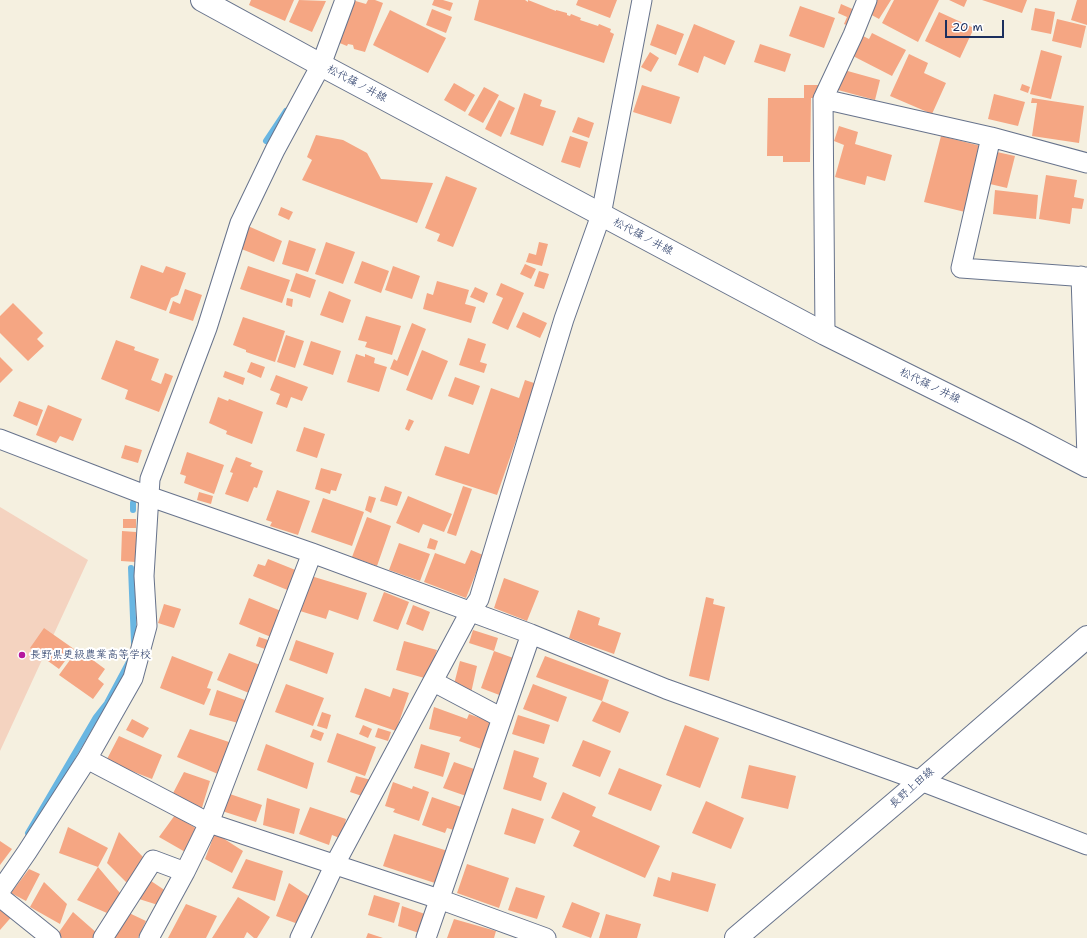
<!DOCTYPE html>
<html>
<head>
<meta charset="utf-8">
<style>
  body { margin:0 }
  #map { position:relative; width:1087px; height:938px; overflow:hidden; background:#f5f0e0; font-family:"Shantell Sans",sans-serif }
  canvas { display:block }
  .scale { position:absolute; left:945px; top:20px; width:59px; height:18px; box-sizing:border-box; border:2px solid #1b2f5e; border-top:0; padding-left:5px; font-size:12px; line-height:14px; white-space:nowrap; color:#1b2f5e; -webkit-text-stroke:3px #fff; paint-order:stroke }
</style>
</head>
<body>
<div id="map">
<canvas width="1087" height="938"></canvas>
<div class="scale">20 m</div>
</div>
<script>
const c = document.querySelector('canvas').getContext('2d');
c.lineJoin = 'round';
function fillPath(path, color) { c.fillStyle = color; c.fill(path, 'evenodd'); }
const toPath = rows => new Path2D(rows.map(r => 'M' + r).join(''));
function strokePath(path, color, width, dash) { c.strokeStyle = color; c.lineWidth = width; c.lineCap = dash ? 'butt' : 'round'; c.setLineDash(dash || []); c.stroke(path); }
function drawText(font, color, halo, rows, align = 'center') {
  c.font = font + ' "Shantell Sans","Klee One",sans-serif'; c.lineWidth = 4; c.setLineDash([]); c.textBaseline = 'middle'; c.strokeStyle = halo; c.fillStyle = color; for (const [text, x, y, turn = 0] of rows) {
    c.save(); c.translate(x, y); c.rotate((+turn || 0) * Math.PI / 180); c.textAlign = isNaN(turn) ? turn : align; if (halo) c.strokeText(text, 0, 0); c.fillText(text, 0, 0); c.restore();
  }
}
fillPath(toPath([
  [0,507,88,560,0,751]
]), '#f4d3c0');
strokePath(toPath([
  [266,141,286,111],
  [133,503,133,510],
  [131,568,134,643],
  [28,833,96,717,107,703,130,660]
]), '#69b6e2', 6);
fillPath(toPath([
  [251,0,294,0,285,21,249,5],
  [299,0,326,1,312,32,289,22],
  [352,0,366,4,368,0,375,0,383,3,365,52,354,49,353,45,348,44,347,46,337,42],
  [434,0,443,0,453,3,450,11,432,5],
  [479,0,525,0,528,2,528,0,556,11,556,10,567,13,567,15,570,16,571,14,581,18,580,20,598,26,599,24,611,29,610,32,614,34,604,63,474,20],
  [578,0,617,0,610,18,576,5],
  [876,0,891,0,879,19,868,13],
  [894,0,939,0,918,42,882,23],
  [949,0,967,0,964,7],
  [982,0,1027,0,1022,13],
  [1077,0,1087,0,1087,25,1071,20],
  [841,4,857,11,851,27,844,24,847,17,838,13],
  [800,6,835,18,824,48,789,36],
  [1035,8,1055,12,1051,34,1031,30],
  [432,9,452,17,446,33,426,25],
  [390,10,446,38,428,73,373,45],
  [939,12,974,28,960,58,925,41],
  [1057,19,1086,26,1081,48,1052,41],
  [657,24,684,34,676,55,650,45],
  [694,24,735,41,725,65,704,56,698,73,678,65],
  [872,33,906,50,892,76,851,55,861,35,869,39],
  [760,44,791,54,785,72,754,62],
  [1041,50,1062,56,1051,99,1030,94],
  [650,52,659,58,651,72,641,67],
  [909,54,928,63,924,73,946,83,932,114,890,96],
  [844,70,880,80,875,100,838,90],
  [454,83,475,95,465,112,444,100],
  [1022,84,1030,87,1028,93,1020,90],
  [642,85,680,97,671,124,633,112],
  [804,85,821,85,821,98,804,98],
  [484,87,499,95,483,123,468,115],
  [524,93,542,100,540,106,556,111,543,146,510,134],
  [994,94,1025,102,1018,126,988,119],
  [768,98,811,98,810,162,783,162,783,156,767,156],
  [1032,98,1084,106,1079,143,1032,136,1037,103,1031,103],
  [499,100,515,108,501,137,485,129],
  [578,117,594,123,589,138,572,132],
  [839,126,858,132,855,144,892,155,885,181,867,176,865,185,835,177,844,145,834,141],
  [316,135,343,140,367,153,381,179,433,183,417,223,302,180,312,160,307,157],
  [570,136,588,142,580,168,561,162],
  [941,136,981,146,965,212,924,202],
  [997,152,1015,156,1007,188,990,184],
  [1046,175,1077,180,1074,197,1084,199,1082,209,1072,208,1070,224,1039,219],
  [446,176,477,188,453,247,437,241,440,234,425,228],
  [995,190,1038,195,1036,219,993,214],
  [281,207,293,212,289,220,278,215],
  [248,226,282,241,274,262,239,248],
  [289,240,316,249,308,272,282,264],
  [326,242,355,252,343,284,315,274],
  [539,242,548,244,542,266,526,262,529,253,536,255],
  [362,261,389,271,381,293,354,283],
  [525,264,536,269,531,279,520,274],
  [141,265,163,273,166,266,186,273,178,295,171,298,166,311,130,298],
  [248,266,290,280,282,303,240,289],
  [393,266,420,276,412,299,385,290],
  [539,271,549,274,544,289,534,286],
  [296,273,316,280,310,298,290,291],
  [437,281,469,290,465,304,476,307,471,323,423,309,427,293,433,295],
  [501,283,524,293,508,330,492,323,503,298,496,295],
  [475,287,488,293,484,303,470,297],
  [185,289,202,295,193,321,169,313,173,301,180,304],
  [329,291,351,300,343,323,320,315],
  [287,298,293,299,292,307,286,305],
  [13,303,43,333,37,339,44,346,28,361,0,333,0,316],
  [523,312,547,323,540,338,516,327],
  [366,316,401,326,392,355,365,347,367,342,358,340],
  [243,317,285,331,275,362,246,352,246,350,233,345],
  [412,323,426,329,408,376,390,369,394,359,397,361],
  [286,335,304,341,295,368,277,362],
  [468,338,486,344,480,362,487,364,484,373,459,365],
  [116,340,135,347,134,350,159,359,151,380,161,384,165,373,173,376,159,412,125,399,128,390,101,379],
  [311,341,341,351,333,375,303,365],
  [422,350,448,361,432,400,406,390],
  [356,354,365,357,365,354,375,358,374,363,387,367,379,392,347,382],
  [0,357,13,370,0,383],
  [251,362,265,367,261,378,247,372],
  [225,371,245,378,243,385,223,377],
  [276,375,308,387,302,401,291,397,287,408,276,404,280,394,270,390],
  [455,377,480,386,473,405,448,396],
  [525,380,543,386,529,426,522,423,497,495,435,475,445,446,469,454,491,388,519,398],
  [218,397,228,401,229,399,263,412,252,444,226,434,227,431,209,423],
  [19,401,43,410,37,426,13,416],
  [48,405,82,419,73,441,60,436,56,443,36,435],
  [409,419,414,421,409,431,405,429],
  [304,427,325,434,317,458,296,451],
  [125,445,142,450,138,463,121,458],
  [187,452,224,465,214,494,184,483,186,476,180,474],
  [236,457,252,463,250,466,263,471,257,488,254,487,248,502,225,494,233,473,230,472],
  [321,468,342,474,336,491,331,490,330,494,315,489],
  [385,486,402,492,397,506,380,501],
  [463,486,472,489,456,536,447,533],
  [277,490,310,501,298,535,270,526,272,522,266,520],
  [199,492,213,496,211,504,197,500],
  [369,496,376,498,371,513,365,510],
  [408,496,452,514,444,532,423,524,419,533,396,523],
  [323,498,364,512,352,546,311,532],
  [367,517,391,526,377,566,352,557],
  [123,519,136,519,136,528,123,528],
  [122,531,136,532,136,562,121,561],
  [430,538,438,541,435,550,427,548],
  [399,543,430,554,420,581,389,570],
  [471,550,483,555,466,598,424,582,435,553,465,564],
  [268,559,298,571,290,591,253,576,258,564,265,566],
  [311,576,367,593,358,620,329,610,326,619,300,611],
  [504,578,539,591,527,621,494,608],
  [384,592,409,602,398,630,373,621],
  [706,597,714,599,713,604,725,607,709,681,689,676],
  [249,598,281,611,271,637,239,624],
  [164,604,181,609,174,628,158,623],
  [413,605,430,612,423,631,406,624],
  [578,610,600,618,598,625,621,633,614,654,569,638],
  [44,628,74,649,59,669,30,648],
  [473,630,498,638,494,651,469,643],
  [259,637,271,641,268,650,256,646],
  [296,640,334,653,327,674,289,660],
  [404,641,437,650,428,679,396,670],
  [78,649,105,669,98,679,104,684,93,699,59,675],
  [494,651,516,659,502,696,481,688],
  [229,653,260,665,249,693,217,680],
  [172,656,213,672,207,688,211,689,204,705,160,688],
  [545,656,609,680,602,701,536,677],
  [460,661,477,666,471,693,453,688],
  [286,684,324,698,313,726,275,712],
  [533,684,567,697,558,722,523,709],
  [365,688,390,697,393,688,409,693,396,731,355,717],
  [217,690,245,700,238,723,209,715],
  [602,701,629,712,620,733,592,721],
  [434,707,467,719,469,714,494,723,484,750,459,741,461,737,429,729],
  [322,712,331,715,327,729,317,726],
  [518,715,550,725,544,744,512,734],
  [132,719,149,728,143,738,126,730],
  [363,725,372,729,368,738,359,734],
  [685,725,719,738,700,788,666,775],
  [378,728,391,732,388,741,375,737],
  [190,729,232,743,218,774,177,757],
  [313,729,324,733,321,741,310,737],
  [337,733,376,747,365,776,327,762],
  [119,736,162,755,152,779,106,761],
  [583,740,611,751,600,777,572,766],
  [266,744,314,763,307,789,257,770],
  [421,744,450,753,443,777,414,768],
  [514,750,539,758,533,777,547,783,541,801,503,789],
  [454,762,477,770,469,797,443,788],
  [749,765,796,776,788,809,741,798],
  [619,768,662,785,651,811,608,794],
  [184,772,210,781,201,811,171,797],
  [356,776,371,780,365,797,350,792],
  [393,782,412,789,413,786,429,792,419,821,393,812,395,809,385,806],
  [563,792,596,807,592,816,660,846,645,878,573,846,580,831,551,818],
  [227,793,262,805,256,822,222,811],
  [432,797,464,808,457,831,447,828,445,833,422,825],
  [267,798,300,809,294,834,263,825],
  [706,801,744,818,731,849,692,833],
  [310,807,346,819,342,839,332,835,329,845,299,834],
  [512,808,544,819,535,844,504,834],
  [175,815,197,829,187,853,159,837],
  [68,827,108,848,98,867,59,853],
  [119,832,143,857,131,882,126,882,107,863],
  [215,833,243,851,232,873,205,859],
  [394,834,451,852,441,885,383,866],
  [0,841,12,849,0,865],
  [246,859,283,871,275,901,232,888],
  [467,864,509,878,499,908,457,893],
  [98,867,120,893,107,913,77,900],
  [29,869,40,874,26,901,11,893],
  [672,872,716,884,708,912,653,896,658,877,670,881],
  [148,879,166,891,158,905,139,899],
  [44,882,67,904,60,924,30,907],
  [289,883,310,897,301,925,276,916],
  [516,887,545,896,537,919,508,910],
  [374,895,400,903,394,923,368,915],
  [238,897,270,917,257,938,254,938,247,932,244,938,212,938],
  [572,902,600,913,591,938,562,927],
  [0,904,14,914,0,930],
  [186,904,217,916,206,938,168,938],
  [402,906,425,914,419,933,398,926],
  [73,912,98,934,96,938,62,938,57,935],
  [127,912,146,921,138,938,111,938],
  [606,914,641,924,637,938,599,938],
  [454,919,496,931,494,938,447,938],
  [368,933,383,938,366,938]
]), '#f5a683');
const street = toPath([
  [823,99,991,137,1087,163],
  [991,137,961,268,1087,277],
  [1081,276,1087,458],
  [825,334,823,99,853,35,867,0],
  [0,439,148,496,312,553,531,634,666,689,921,781,1087,845],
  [434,682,502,718],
  [87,759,209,823,439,899,546,938],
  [0,891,27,852,87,759,133,678,147,626,144,576,150,479,207,328,240,223,275,150,321,65,345,0],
  [0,897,51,938],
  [103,938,153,860,185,872],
  [149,938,185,872,209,823,312,553],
  [300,938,335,864,470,612,479,599,564,319,601,215,642,0],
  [426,938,531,634]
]);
const secondary = toPath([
  [202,0,321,65,825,334,1024,433,1087,466]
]);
const primary = toPath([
  [736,938,921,781,1087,637]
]);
strokePath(street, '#67738c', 21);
strokePath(secondary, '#67738c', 24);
strokePath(primary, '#67738c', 24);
strokePath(street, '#fff', 19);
strokePath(secondary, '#fff', 22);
strokePath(primary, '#fff', 22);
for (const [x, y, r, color] of [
  [22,655,4,"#b5179e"]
]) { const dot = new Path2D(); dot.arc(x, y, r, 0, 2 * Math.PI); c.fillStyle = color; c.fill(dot); strokePath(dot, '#fff', 1.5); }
drawText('11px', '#1b2f5e', '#fff', [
  ["松代篠ノ井線",357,84,28],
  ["松代篠ノ井線",643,237,28],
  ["松代篠ノ井線",930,386,26],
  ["長野上田線",912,788,-41]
]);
drawText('11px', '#1b2f5e', '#fff', [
  ["長野県更級農業高等学校",30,655]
], 'left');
</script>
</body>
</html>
